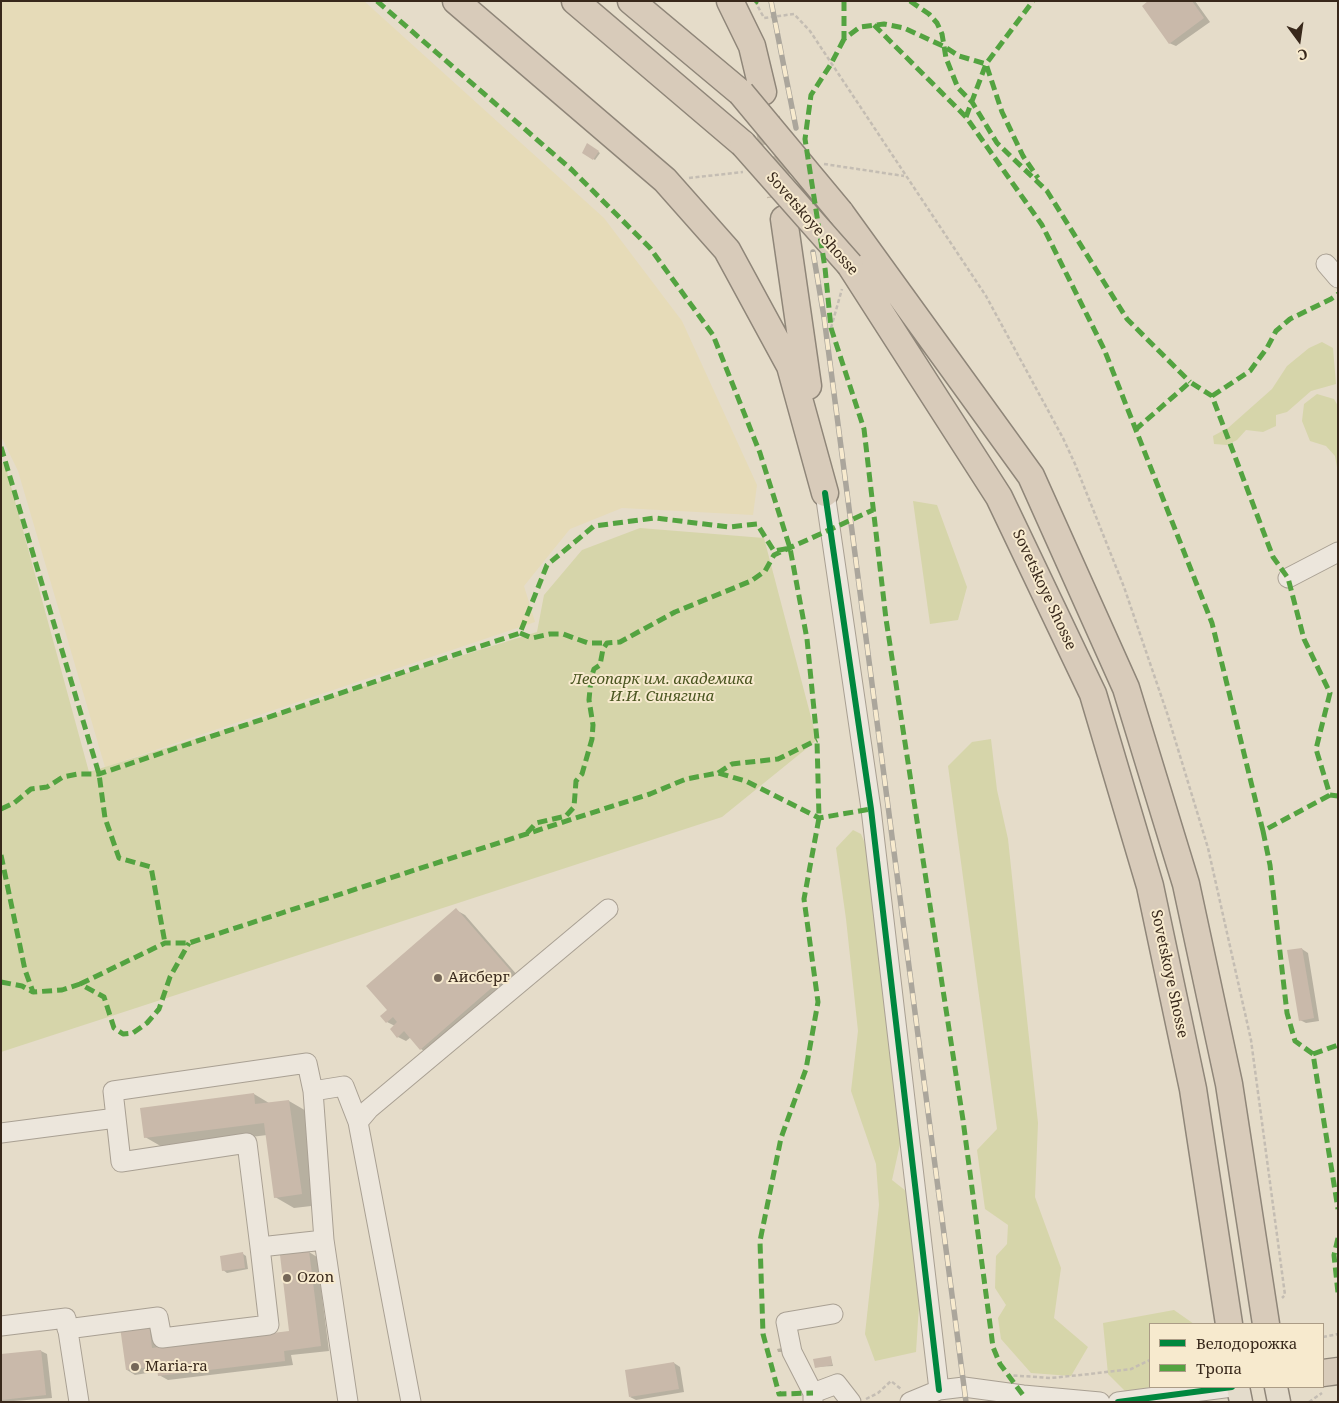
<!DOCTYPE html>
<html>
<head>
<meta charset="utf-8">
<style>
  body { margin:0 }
  #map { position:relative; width:1339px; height:1403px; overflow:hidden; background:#e5dcc9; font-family:"Noto Serif",serif }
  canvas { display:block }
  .frame { position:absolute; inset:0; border:2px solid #38281b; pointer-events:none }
  .legend { position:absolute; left:1149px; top:1323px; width:175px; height:65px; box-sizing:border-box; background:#f7eace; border:1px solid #ab9c86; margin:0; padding:6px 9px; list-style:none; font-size:15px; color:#38281b }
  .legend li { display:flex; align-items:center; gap:10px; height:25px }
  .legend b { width:25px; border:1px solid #ab9c86 }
  .north { position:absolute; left:1274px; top:15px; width:50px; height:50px; -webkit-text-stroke:4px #f7eace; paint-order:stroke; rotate:166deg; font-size:14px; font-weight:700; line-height:20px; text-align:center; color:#38281b }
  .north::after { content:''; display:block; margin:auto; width:18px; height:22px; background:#38281b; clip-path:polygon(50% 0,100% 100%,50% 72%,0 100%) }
</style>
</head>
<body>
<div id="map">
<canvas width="1339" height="1403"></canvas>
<div class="frame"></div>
<ul class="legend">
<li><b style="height:6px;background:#00873e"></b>Велодорожка</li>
<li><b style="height:6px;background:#53a340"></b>Тропа</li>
</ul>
<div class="north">С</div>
</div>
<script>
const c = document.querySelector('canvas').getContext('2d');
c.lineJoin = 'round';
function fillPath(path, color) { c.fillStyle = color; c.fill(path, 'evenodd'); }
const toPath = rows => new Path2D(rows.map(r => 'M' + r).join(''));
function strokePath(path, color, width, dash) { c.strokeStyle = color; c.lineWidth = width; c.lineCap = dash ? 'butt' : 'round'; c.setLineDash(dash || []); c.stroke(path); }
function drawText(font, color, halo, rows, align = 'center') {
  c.font = font + ' "Noto Serif",serif'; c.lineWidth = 4; c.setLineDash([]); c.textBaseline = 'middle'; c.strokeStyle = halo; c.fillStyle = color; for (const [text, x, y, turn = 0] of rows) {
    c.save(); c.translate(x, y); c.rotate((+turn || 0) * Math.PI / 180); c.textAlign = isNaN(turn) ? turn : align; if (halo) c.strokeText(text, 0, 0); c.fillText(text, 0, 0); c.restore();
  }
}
fillPath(toPath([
  [1,1,364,1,604,218,682,321,757,485,753,515,622,508,570,529,524,586,535,622,105,767,18,471,1,436]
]), '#e6dbb8');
fillPath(toPath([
  [1322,342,1333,348,1336,384,1311,391,1287,412,1276,415,1276,426,1263,432,1246,430,1237,440,1227,445,1214,444,1213,436,1228,428,1272,389,1287,366,1309,348],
  [1317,394,1334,399,1338,406,1338,473,1335,456,1326,446,1310,441,1302,421,1304,404],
  [1,461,6,468,89,772,537,632,544,595,582,550,640,528,764,538,817,740,722,817,1,1052],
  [913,501,937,505,967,587,958,620,930,624],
  [991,739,997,790,1008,839,1038,1123,1035,1197,1061,1268,1054,1318,1088,1347,1071,1376,1031,1373,1001,1339,998,1318,1006,1305,995,1288,996,1256,1007,1244,1008,1225,985,1209,977,1150,997,1129,948,766,972,742],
  [853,830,861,834,867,848,902,1135,892,1180,906,1191,919,1306,916,1352,875,1361,865,1334,879,1205,876,1164,851,1091,858,1031,846,919,836,848],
  [1174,1310,1194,1324,1150,1324,1150,1387,1153,1387,1125,1391,1108,1374,1103,1323]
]), '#d6d5aa');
fillPath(toPath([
  [1150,1,1195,1,1210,22,1176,46,1169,43],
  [588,145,600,153,595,160,583,152],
  [456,910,465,915,518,976,429,1054,421,1049,411,1037,406,1041,398,1037,395,1026,387,1022,389,1010],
  [1302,949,1308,953,1319,1021,1306,1023,1300,1020],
  [254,1094,269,1103,289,1101,308,1112,320,1205,294,1208,275,1197,267,1135,164,1148,145,1137],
  [309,1252,317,1257,329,1351,291,1355,293,1365,168,1380,159,1375,159,1371,135,1375,127,1370,149,1325,157,1330,159,1348,291,1332],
  [243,1254,246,1256,248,1269,227,1273,223,1270],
  [782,1348,784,1352,778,1352,777,1349],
  [41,1351,47,1354,52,1398,1,1402,1,1356],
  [831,1358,833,1366,816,1367],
  [674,1363,680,1367,684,1392,636,1400,630,1397]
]), '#0003');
fillPath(toPath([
  [1148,1,1192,1,1204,18,1169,44,1142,6],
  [587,143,599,151,593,160,582,153],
  [456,908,511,971,420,1050,404,1031,397,1038,390,1029,397,1022,393,1017,386,1023,380,1016,387,1010,366,986],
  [1302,948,1314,1018,1299,1021,1287,950],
  [254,1093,255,1104,289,1100,302,1194,274,1198,264,1123,144,1138,140,1108],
  [309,1251,321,1346,284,1351,285,1361,158,1376,157,1366,126,1370,120,1327,149,1324,152,1348,289,1331,280,1255],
  [243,1252,245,1268,222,1271,220,1256],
  [41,1350,46,1395,1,1400,1,1354],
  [831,1356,832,1365,815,1368,813,1359],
  [674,1362,679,1389,629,1397,625,1370]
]), '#c9b9aa');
strokePath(toPath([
  [767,118,780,196]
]), '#c2b8a6', 26, [26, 13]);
const minor = toPath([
  [1326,264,1338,278],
  [825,493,871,809,939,1390],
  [1288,578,1338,552],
  [313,1091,344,1086,358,1122],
  [1,1133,116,1118],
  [260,1247,247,1143,121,1162,113,1091,307,1063,313,1091,324,1240],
  [1,1326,66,1318,79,1402],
  [67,1329,158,1317,162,1338,269,1325,260,1247,324,1240,348,1402],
  [813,1393,837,1384,851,1402],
  [411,1402,358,1122,369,1109,608,909],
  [813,1402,813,1393,792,1352,786,1322,833,1314],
  [910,1402,939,1390,964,1387,1023,1395,1100,1402],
  [1118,1402,1232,1387]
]);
const major = toPath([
  [1238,1387,1241,1402],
  [1276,1387,1279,1402]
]);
const highway = toPath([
  [456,1,665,180,727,250,790,366,825,493],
  [575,1,743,144],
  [631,1,741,93],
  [730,1,752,46,763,92],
  [840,212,1031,476,1126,688,1186,884,1229,1084,1266,1324],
  [784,219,808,386],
  [850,265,999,497,1093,694,1150,886,1193,1089,1229,1324],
  [1323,1373,1338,1371]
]);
strokePath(minor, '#a9a093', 21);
strokePath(major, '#8f8679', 25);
strokePath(highway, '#8f8679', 29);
strokePath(toPath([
  [755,1,764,18,794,14,810,31,986,296,1063,438,1075,464,1124,587,1167,713,1208,848,1251,1040,1285,1295,1282,1298],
  [824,164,904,176],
  [689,178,743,172],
  [831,328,842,289],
  [1323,1337,1338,1334],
  [1007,1375,1051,1378,1090,1374,1131,1369,1150,1360],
  [866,1399,878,1393,891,1381,901,1389],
  [1309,1402,1322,1393]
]), '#c4bdb3', 2.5, [4, 2.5]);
strokePath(minor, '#ece6dc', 19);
strokePath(major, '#e4dccc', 22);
strokePath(highway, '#d8cbba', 26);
const rail = toPath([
  [771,1,796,128],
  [813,252,824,317,966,1402]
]);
strokePath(rail, '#aba69c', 5.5);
strokePath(rail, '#f7eace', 4, [11]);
const highwayBridge = toPath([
  [741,93,840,212],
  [743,144,850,265]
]);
strokePath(highwayBridge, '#8f8679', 29, []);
strokePath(highwayBridge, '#d8cbba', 26);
strokePath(toPath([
  [377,1,572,170,650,248,713,335,760,453,790,548,807,639,817,740,819,818,804,899,818,1002,806,1069,781,1138,760,1241,763,1334,779,1394,813,1393],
  [844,1,844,39,860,27,884,24,904,28,945,47,959,56,986,64,1002,112,1023,156,1038,178],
  [910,1,929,14,937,23,942,34,946,58,958,88,972,102,997,143,1047,191,1127,319,1190,382],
  [755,3,757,1],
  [874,25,966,117,1042,225,1104,349,1212,623,1263,831,1330,795],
  [844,39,831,64,811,95,805,139,825,268,831,328,864,429,886,619,963,1120,993,1347,1000,1364,1023,1395],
  [966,117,986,64,1033,1],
  [1212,396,1250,371,1267,348,1276,331,1290,319,1331,299,1338,294],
  [1135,430,1190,382,1212,396,1273,557,1288,578,1304,639,1330,693,1316,749,1330,795,1338,796],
  [1,447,99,774,105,818,119,858,151,867,165,943],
  [520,633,532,638,550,634,563,634,588,643,607,643],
  [718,773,732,764,778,759,817,740],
  [1,809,14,803,31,789,47,787,63,777,78,774,99,774,520,633,547,565,594,526,655,518,729,527,757,524,774,551,790,548],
  [1263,831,1270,865,1287,1013,1295,1041,1313,1054,1338,1209],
  [527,833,536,823,566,816,574,807,576,781,582,774,592,739,593,725,589,700,591,678,594,669,600,665,603,649,607,643,620,642,675,612,751,581,765,571,774,555,873,510],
  [1,855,25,970,33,992,62,990,80,984,104,997,114,1028,123,1034,133,1033,147,1023,159,1009,170,977,189,943],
  [1,982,22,986,33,992],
  [80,984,165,943,189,943,650,794,686,779,718,773,746,781,819,818,871,809],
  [1313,1054,1338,1045],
  [1338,1238,1334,1255,1338,1293]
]), '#53a340', 5, [10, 5]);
strokePath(toPath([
  [825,493,871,809,939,1390],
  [1118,1402,1232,1387]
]), '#00873e', 6);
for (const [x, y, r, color] of [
  [438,978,5,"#756758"],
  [287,1278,5,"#756758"],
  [135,1367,5,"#756758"]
]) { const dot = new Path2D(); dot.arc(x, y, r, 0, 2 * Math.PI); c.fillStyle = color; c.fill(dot); strokePath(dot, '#f7eace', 2); }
drawText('15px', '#38281b', '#f7eace', [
  ["Sovetskoye Shosse",812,224,49],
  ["Sovetskoye Shosse",1044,590,65],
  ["Sovetskoye Shosse",1169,974,78]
]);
drawText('italic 15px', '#4a5520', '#f7eace', [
  ["Лесопарк им. академика",662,680],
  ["И.И. Синягина",662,697]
]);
drawText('15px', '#38281b', '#f7eace', [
  ["Айсберг",448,978],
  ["Ozon",297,1278],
  ["Maria-ra",145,1367]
], 'left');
</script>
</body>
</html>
